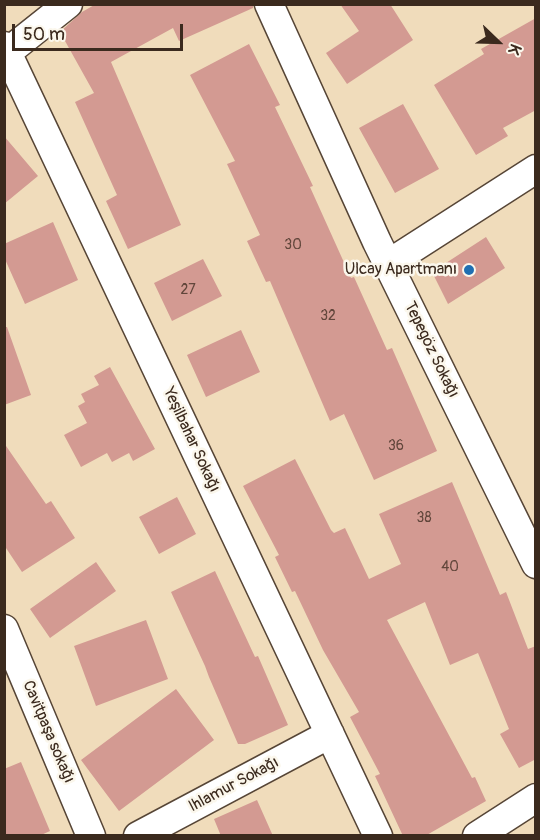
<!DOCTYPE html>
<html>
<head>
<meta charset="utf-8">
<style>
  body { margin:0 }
  #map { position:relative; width:540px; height:840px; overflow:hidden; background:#f0dcbb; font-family:Pangolin,sans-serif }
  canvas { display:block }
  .frame { position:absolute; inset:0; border:6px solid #3b2a1e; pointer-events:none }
  .north { position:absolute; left:468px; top:12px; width:60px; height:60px; -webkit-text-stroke:4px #fbf7ec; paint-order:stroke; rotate:113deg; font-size:16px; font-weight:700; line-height:24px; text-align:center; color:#3b2a1e }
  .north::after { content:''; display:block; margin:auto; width:21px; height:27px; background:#3b2a1e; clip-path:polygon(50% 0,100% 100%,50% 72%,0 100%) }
  .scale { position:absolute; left:12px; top:24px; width:171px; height:27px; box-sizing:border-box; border:3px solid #3b2a1e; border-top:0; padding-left:8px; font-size:18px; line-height:21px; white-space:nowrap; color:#3b2a1e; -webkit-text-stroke:4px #fbf7ec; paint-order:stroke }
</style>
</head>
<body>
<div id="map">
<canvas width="540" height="840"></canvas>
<div class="frame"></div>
<div class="north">K</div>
<div class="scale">50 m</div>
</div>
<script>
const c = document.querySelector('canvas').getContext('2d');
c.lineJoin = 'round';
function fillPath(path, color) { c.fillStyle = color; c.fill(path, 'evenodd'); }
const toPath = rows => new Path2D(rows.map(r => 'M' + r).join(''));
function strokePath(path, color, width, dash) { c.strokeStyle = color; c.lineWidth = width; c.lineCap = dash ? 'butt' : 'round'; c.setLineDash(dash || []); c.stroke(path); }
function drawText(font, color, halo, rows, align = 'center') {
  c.font = font + ' Pangolin,sans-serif'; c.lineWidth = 5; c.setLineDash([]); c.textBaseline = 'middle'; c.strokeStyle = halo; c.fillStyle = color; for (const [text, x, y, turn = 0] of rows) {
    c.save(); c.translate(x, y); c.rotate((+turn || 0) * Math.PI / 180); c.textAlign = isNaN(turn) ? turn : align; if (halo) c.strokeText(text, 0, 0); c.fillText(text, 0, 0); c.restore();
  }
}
fillPath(toPath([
  [96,4,253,4,253,8,179,41,173,28,111,62,181,225,128,249,106,201,117,195,75,102,94,93,60,32,82,12],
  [340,4,390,4,413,40,347,84,326,53,359,31],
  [536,18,536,110,503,128,508,136,476,155,434,85,484,54,481,49],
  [249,44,280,105,275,107,313,186,310,187,351,278,354,277,387,350,392,348,437,451,374,480,344,414,330,421,270,281,266,282,247,241,260,235,227,164,235,161,190,75],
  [403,104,439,169,395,193,359,128],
  [4,136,38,176,4,204],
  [53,222,78,280,25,304,4,257,4,244],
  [486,237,505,268,448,304,432,272],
  [203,259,222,296,172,321,154,283],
  [4,327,7,327,31,395,4,405],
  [241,330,260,372,206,397,187,355],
  [110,367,155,449,133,461,129,453,112,462,107,453,81,467,64,435,87,423,78,406,85,402,81,394,99,385,94,376],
  [4,443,46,504,51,501,75,538,22,572,4,545],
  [295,459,331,530,334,533,345,528,369,579,401,564,379,514,452,482,500,595,506,592,528,649,536,646,536,759,519,768,500,734,509,729,478,653,450,665,425,602,387,620,472,778,475,777,486,801,425,836,403,836,375,776,380,774,350,717,359,712,323,650,295,591,292,592,275,557,279,555,243,486],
  [177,497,196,534,159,554,139,517],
  [96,562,116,591,50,638,30,609],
  [215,571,255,657,258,656,288,725,245,744,238,744,209,677,205,666,207,665,205,666,171,592],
  [146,620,168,679,96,706,74,646],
  [176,689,214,740,119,811,81,760],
  [21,762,50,831,39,836,4,836,4,769],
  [257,800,273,836,221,836,214,819]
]), '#d39a92');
const minor = toPath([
  [269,4,377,242,536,564],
  [4,46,378,836],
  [4,55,68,4],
  [388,264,536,169],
  [4,629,91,836],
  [138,836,330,734],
  [477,836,536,798]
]);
strokePath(minor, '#564536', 31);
strokePath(minor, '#fff', 28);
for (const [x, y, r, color] of [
  [469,270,6,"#1f6fb2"]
]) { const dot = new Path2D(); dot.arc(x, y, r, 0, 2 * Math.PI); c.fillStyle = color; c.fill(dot); strokePath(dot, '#fbf7ec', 2); }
drawText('14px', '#61463b', null, [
  ["30",293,245],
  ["27",188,290],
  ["32",328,316],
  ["36",396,446],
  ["38",424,518],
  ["40",450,567]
]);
drawText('16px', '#3b2a1e', '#fbf7ec', [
  ["Ulcay Apartmanı",457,270]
], 'right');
drawText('16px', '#3b2a1e', '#fbf7ec', [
  ["Tepegöz Sokağı",431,350,64],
  ["Yeşilbahar Sokağı",191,440,65],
  ["Cavitpaşa sokağı",48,732,67],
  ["Ihlamur Sokağı",234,785,-28]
]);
</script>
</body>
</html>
